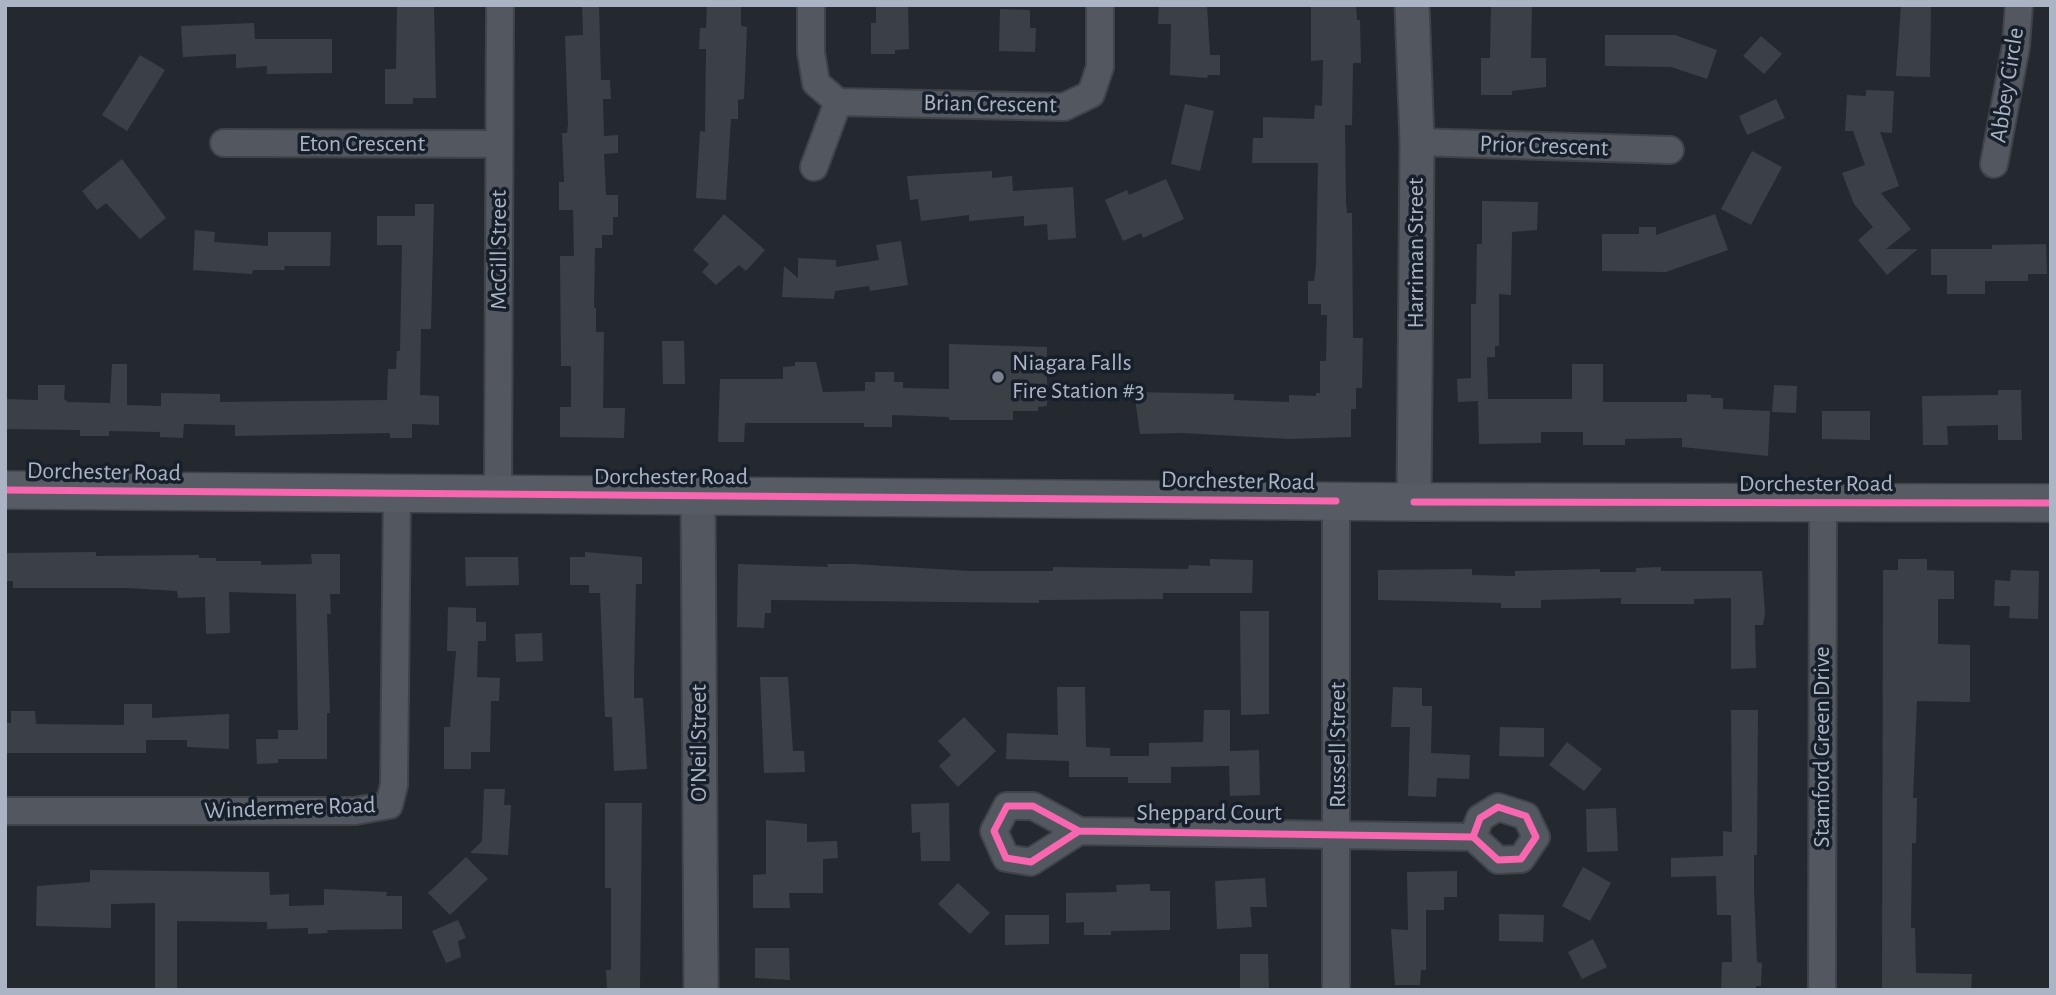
<!DOCTYPE html>
<html>
<head>
<meta charset="utf-8">
<style>
  body { margin:0 }
  #map { position:relative; width:2056px; height:995px; overflow:hidden; background:#242930; font-family:"Alegreya Sans",sans-serif }
  canvas { display:block }
  .frame { position:absolute; inset:0; border:7px solid #abb4c4; pointer-events:none }
</style>
</head>
<body>
<div id="map">
<canvas width="2056" height="995"></canvas>
<div class="frame"></div>
</div>
<script>
const c = document.querySelector('canvas').getContext('2d');
c.lineJoin = 'round';
function fillPath(path, color) { c.fillStyle = color; c.fill(path, 'evenodd'); }
const toPath = rows => new Path2D(rows.map(r => 'M' + r).join(''));
function strokePath(path, color, width, dash) { c.strokeStyle = color; c.lineWidth = width; c.lineCap = dash ? 'butt' : 'round'; c.setLineDash(dash || []); c.stroke(path); }
function drawText(font, color, halo, rows, align = 'center') {
  c.font = font + ' "Alegreya Sans",sans-serif'; c.lineWidth = 7; c.setLineDash([]); c.textBaseline = 'middle'; c.strokeStyle = halo; c.fillStyle = color; for (const [text, x, y, turn = 0] of rows) {
    c.save(); c.translate(x, y); c.rotate((+turn || 0) * Math.PI / 180); c.textAlign = isNaN(turn) ? turn : align; if (halo) c.strokeText(text, 0, 0); c.fillText(text, 0, 0); c.restore();
  }
}
fillPath(toPath([
  [397,5,434,5,436,98,413,98,413,104,385,104,385,69,396,69],
  [582,5,599,5,601,80,610,80,611,99,603,99,604,136,618,135,618,153,604,154,606,195,618,195,618,217,613,217,613,235,602,235,602,248,595,248,594,308,596,308,596,332,604,332,603,408,625,408,624,438,560,437,560,407,571,407,571,366,561,366,560,256,574,256,573,210,559,210,559,182,564,182,562,133,567,133,568,124,565,36,583,35],
  [707,5,741,5,741,26,747,27,744,99,738,100,738,119,731,119,726,200,696,198,700,131,705,132,706,49,699,49,700,28,706,28],
  [908,5,909,49,895,50,895,54,871,54,871,23,876,23,876,6],
  [1159,5,1207,5,1210,55,1220,55,1220,75,1208,75,1207,78,1170,75,1171,24,1158,24],
  [1311,5,1356,5,1357,20,1360,20,1361,63,1353,63,1352,125,1345,125,1346,201,1347,213,1352,213,1353,338,1363,338,1362,388,1356,388,1356,409,1351,409,1351,437,1289,439,1182,433,1140,434,1134,392,1234,394,1234,400,1289,402,1289,395,1316,396,1316,393,1320,393,1320,361,1326,361,1327,315,1321,315,1321,304,1308,304,1308,281,1314,281,1316,266,1318,163,1252,163,1253,138,1263,138,1263,117,1314,119,1315,105,1322,106,1323,60,1311,61],
  [1491,5,1532,5,1531,58,1546,58,1546,87,1512,91,1512,95,1481,95,1481,58,1490,58],
  [1901,5,1931,5,1930,77,1896,76],
  [1000,9,1030,10,1030,28,1036,28,1035,52,999,51],
  [254,23,255,39,332,39,332,73,267,74,267,66,236,68,236,54,183,57,181,26],
  [1605,35,1675,35,1717,50,1707,79,1671,67,1605,66],
  [1761,36,1782,54,1764,74,1743,56],
  [140,55,165,70,127,131,102,115],
  [1866,90,1894,91,1892,133,1880,132,1899,186,1881,193,1911,229,1886,249,1918,249,1887,275,1858,240,1873,227,1854,204,1842,173,1865,165,1853,131,1845,131,1847,95,1866,96],
  [1776,99,1785,118,1747,135,1739,116],
  [1185,104,1214,111,1200,171,1171,164],
  [1752,151,1782,167,1751,225,1721,209],
  [122,159,166,218,140,239,106,203,97,210,82,191],
  [992,171,992,178,1012,176,1013,191,1073,187,1076,238,1048,240,1047,224,1024,226,1024,216,969,221,969,215,921,221,918,199,910,200,907,176],
  [1166,179,1184,219,1143,238,1141,233,1123,241,1105,200,1127,190,1129,195],
  [1482,201,1538,202,1537,230,1512,232,1511,295,1499,294,1499,346,1495,346,1495,357,1487,357,1488,399,1572,399,1572,364,1603,364,1603,402,1687,402,1687,394,1711,395,1711,398,1723,398,1723,409,1770,411,1768,456,1682,447,1682,438,1625,439,1625,445,1583,445,1583,432,1541,432,1541,443,1479,444,1478,401,1458,402,1457,379,1471,378,1471,304,1476,304,1477,244,1482,244],
  [415,204,434,204,431,329,421,329,420,395,439,396,439,425,412,424,412,438,390,438,390,433,235,436,235,425,184,424,183,438,160,437,160,432,109,431,109,436,80,436,80,430,5,429,5,399,38,400,38,385,65,385,64,399,68,402,110,403,112,364,127,364,127,405,161,406,161,393,220,394,220,402,387,400,388,369,396,369,397,351,400,351,402,245,377,245,377,216,415,216],
  [724,214,765,250,746,271,739,265,716,285,702,272,709,264,693,250],
  [1715,214,1728,250,1666,272,1602,271,1602,234,1639,234,1639,227,1656,227,1656,235],
  [195,230,215,232,214,242,268,246,268,232,331,232,330,266,284,266,285,270,253,270,252,274,193,270],
  [901,241,908,285,870,291,869,286,835,291,834,299,782,297,784,266,798,278,798,258,836,260,836,267,879,260,876,245],
  [2046,244,2047,274,2028,274,2028,281,1985,281,1985,294,1947,294,1947,275,1931,275,1931,249,1992,249,1992,245],
  [662,341,684,341,685,384,663,384],
  [949,344,1047,347,1047,406,1038,407,1038,411,1013,411,1013,420,949,420,949,417,892,415,892,427,864,427,864,423,745,423,744,442,718,442,720,379,783,379,783,367,795,366,795,362,816,362,823,392,865,391,865,382,875,382,875,372,894,372,894,382,903,382,903,388,949,389],
  [1774,385,1797,386,1796,413,1772,412],
  [1998,390,2021,390,2022,440,1998,440,1998,425,1947,426,1948,445,1923,445,1922,396,1998,395],
  [1822,411,1870,411,1870,440,1822,439],
  [96,552,96,556,199,555,199,558,216,558,216,561,261,561,261,565,312,564,311,554,340,554,340,594,330,594,331,614,327,614,330,713,327,713,327,759,278,759,278,763,257,764,256,739,278,739,278,730,298,730,296,594,229,592,230,633,206,634,205,597,178,598,177,591,128,588,13,588,13,581,6,581,6,553],
  [585,552,642,557,642,584,636,584,634,679,634,698,643,698,647,769,614,771,612,717,605,717,600,593,589,593,589,585,570,585,570,557,585,557],
  [465,557,518,557,519,585,466,586],
  [1210,559,1253,560,1252,593,1163,593,1163,599,1039,600,1039,603,771,600,771,613,765,613,764,628,737,627,738,564,828,567,827,564,853,564,970,571,1053,571,1053,567,1188,569,1189,565,1210,566],
  [1898,559,1927,559,1927,570,1954,571,1954,599,1938,599,1938,644,1970,645,1970,702,1917,701,1913,798,1917,798,1916,843,1912,843,1911,928,1915,928,1916,973,1972,974,1971,990,1882,990,1883,570,1898,570],
  [1661,567,1661,571,1762,571,1765,613,1763,625,1755,625,1756,668,1731,669,1731,598,1694,599,1694,604,1621,604,1621,598,1541,600,1541,608,1501,608,1501,603,1378,600,1378,570,1472,569,1472,575,1515,576,1515,571,1600,569,1600,572,1636,572,1636,568],
  [2011,570,2039,571,2038,619,2009,618,2010,606,1994,606,1995,580,2010,581],
  [448,607,476,608,476,622,486,622,486,641,478,641,477,677,500,678,499,701,491,701,490,752,471,752,471,769,444,769,444,727,450,727,456,651,447,651],
  [1240,611,1269,611,1269,714,1241,715],
  [542,633,543,661,516,662,515,634],
  [760,677,788,677,793,751,804,751,805,772,764,773],
  [1057,687,1085,687,1086,747,1110,748,1110,756,1149,756,1149,743,1203,742,1204,710,1230,710,1230,751,1259,750,1260,795,1230,796,1229,766,1171,767,1171,783,1128,783,1128,777,1069,777,1069,761,1006,759,1007,733,1058,735],
  [1393,687,1422,688,1422,706,1432,706,1431,753,1470,755,1469,779,1437,778,1436,797,1408,796,1410,727,1391,727],
  [124,704,152,704,152,718,229,714,229,749,187,747,187,740,146,740,146,753,5,753,5,723,11,723,11,711,35,711,36,724,124,725],
  [1731,710,1758,710,1757,855,1754,855,1754,891,1757,962,1762,963,1761,986,1756,986,1756,990,1721,990,1722,962,1732,962,1731,915,1717,915,1716,876,1671,877,1671,858,1723,856,1723,831,1732,832],
  [964,717,996,751,958,787,939,766,951,755,938,741],
  [1500,727,1544,728,1544,757,1499,756],
  [1567,742,1602,769,1584,791,1549,765],
  [484,789,505,789,504,805,511,805,508,855,470,853,482,841],
  [605,803,642,803,640,990,607,990,606,970,611,970,611,888,605,888],
  [949,803,950,861,921,861,920,832,912,833,911,804],
  [1616,808,1618,851,1587,852,1586,809],
  [766,820,807,824,807,842,837,841,838,858,823,859,823,893,789,893,790,908,753,908,753,875,766,874],
  [466,857,488,879,450,915,428,893],
  [1583,867,1611,883,1590,921,1562,906],
  [90,870,269,872,270,895,289,894,289,906,324,905,324,889,387,892,386,896,402,896,402,929,327,930,328,933,308,934,308,928,267,929,267,922,177,921,177,990,155,990,155,903,111,904,111,928,36,926,37,886,90,882],
  [1457,871,1457,897,1444,897,1444,910,1426,910,1426,970,1421,970,1420,985,1395,985,1391,929,1408,930,1407,872],
  [1265,878,1267,907,1250,907,1252,927,1217,929,1215,881],
  [958,883,990,913,970,934,938,904],
  [1150,884,1150,891,1170,891,1170,930,1111,931,1111,935,1084,935,1084,922,1066,923,1066,893,1117,892,1116,885],
  [1499,914,1544,915,1543,942,1499,941],
  [1005,915,1049,915,1049,944,1005,945],
  [458,920,466,938,458,941,461,957,446,963,432,931],
  [1593,939,1607,967,1582,979,1568,952],
  [755,948,789,948,790,980,755,978],
  [1240,954,1268,954,1269,990,1240,990]
]), '#3b4047');
const minor = toPath([
  [811,5,811,52,816,83,838,102,1064,107,1091,94,1100,67,1100,5],
  [1417,142,1670,150],
  [224,143,499,144],
  [1994,164,2016,46,2019,5],
  [814,167,838,102],
  [498,495,500,5],
  [1336,501,1336,990],
  [5,811,355,811,389,805,394,785,397,494],
  [1079,831,1031,862,1006,858,994,831,1007,806,1033,806,1079,831,1473,837,1498,860,1521,859,1536,837,1526,816,1498,807,1480,818,1473,837],
  [1822,990,1823,503]
]);
const tertiary = toPath([
  [1412,5,1417,142,1414,502],
  [698,496,701,990]
]);
const secondary = toPath([
  [5,490,1414,502,2051,503]
]);
strokePath(minor, '#404349', 30);
strokePath(tertiary, '#404349', 37);
strokePath(secondary, '#404349', 40);
strokePath(minor, '#525760', 26);
strokePath(tertiary, '#525760', 33);
strokePath(secondary, '#575c64', 37);
strokePath(toPath([
  [5,490,1336,501],
  [1414,502,2051,503],
  [1079,831,1031,862,1006,858,994,831,1007,806,1033,806,1079,831,1473,837,1498,860,1521,859,1536,837,1526,816,1498,807,1480,818,1473,837]
]), '#f766af', 7);
for (const [x, y, r, color] of [
  [998,377,7,"#7c8390"]
]) { const dot = new Path2D(); dot.arc(x, y, r, 0, 2 * Math.PI); c.fillStyle = color; c.fill(dot); strokePath(dot, '#171f2b', 2.5); }
drawText('24px', '#abb4c4', '#171f2b', [
  ["Abbey Circle",2007,85,-81],
  ["Brian Crescent",990,104,1],
  ["Eton Crescent",362,144],
  ["Prior Crescent",1544,146,2],
  ["McGill Street",499,250,-90],
  ["Harriman Street",1416,253,-90],
  ["Dorchester Road",104,472,1],
  ["Dorchester Road",671,477],
  ["Dorchester Road",1238,481,1],
  ["Dorchester Road",1816,484],
  ["O'Neil Street",699,743,-90],
  ["Russell Street",1338,745,-90],
  ["Stamford Green Drive",1822,747,-90],
  ["Windermere Road",290,808,-2],
  ["Sheppard Court",1209,813]
]);
drawText('24px', '#abb4c4', '#171f2b', [
  ["Niagara Falls",1012,363],
  ["Fire Station #3",1012,391]
], 'left');
</script>
</body>
</html>
